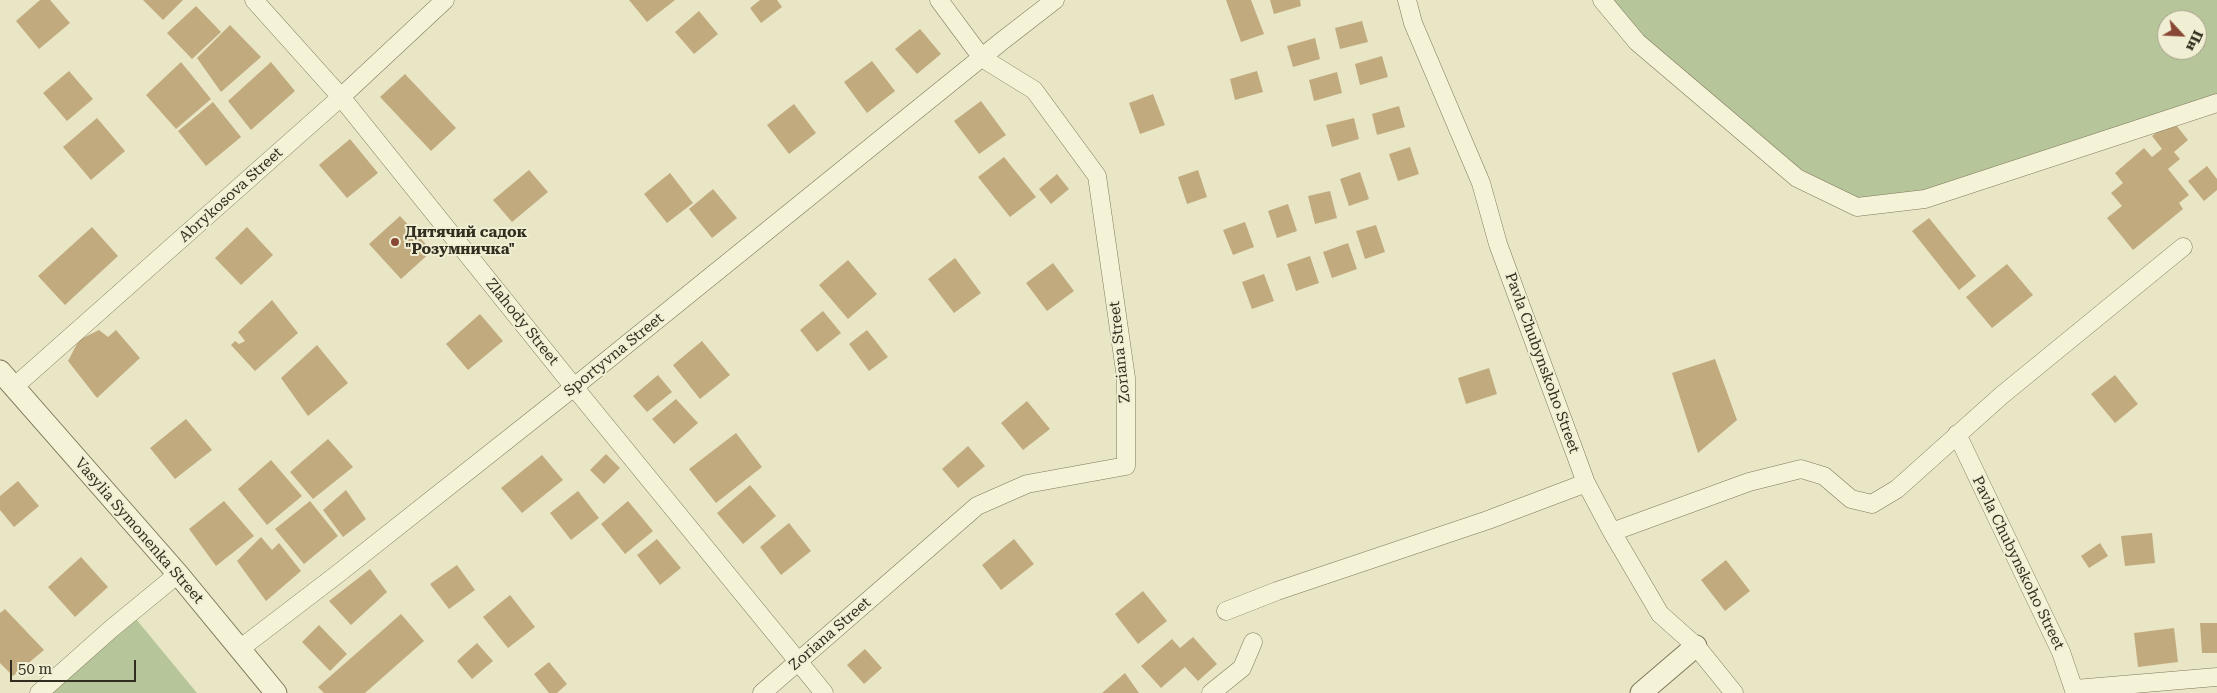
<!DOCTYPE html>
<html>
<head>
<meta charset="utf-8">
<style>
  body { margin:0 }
  #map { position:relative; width:2217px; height:693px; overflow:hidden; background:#e8e6c5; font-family:"Roboto Serif",serif }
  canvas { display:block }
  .north { position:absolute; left:2157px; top:10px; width:50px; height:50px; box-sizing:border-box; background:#f1efd3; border:1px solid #a5a18b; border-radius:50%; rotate:115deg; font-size:14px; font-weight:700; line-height:20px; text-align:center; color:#332d1f }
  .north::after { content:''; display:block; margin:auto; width:18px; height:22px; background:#894735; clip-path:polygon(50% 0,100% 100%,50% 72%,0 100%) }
  .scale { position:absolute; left:10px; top:660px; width:126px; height:22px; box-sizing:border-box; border:2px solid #332d1f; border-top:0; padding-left:6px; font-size:15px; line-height:18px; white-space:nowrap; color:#332d1f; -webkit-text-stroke:4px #f1efd3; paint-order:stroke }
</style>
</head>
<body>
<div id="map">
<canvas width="2217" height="693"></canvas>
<div class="north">Пн</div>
<div class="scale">50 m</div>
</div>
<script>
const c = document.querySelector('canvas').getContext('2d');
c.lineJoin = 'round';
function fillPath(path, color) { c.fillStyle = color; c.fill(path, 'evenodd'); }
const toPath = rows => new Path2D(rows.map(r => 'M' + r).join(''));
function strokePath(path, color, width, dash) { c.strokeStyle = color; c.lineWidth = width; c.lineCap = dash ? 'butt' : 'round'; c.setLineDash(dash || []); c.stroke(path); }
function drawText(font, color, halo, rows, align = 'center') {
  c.font = font + ' "Roboto Serif",serif'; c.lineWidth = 4; c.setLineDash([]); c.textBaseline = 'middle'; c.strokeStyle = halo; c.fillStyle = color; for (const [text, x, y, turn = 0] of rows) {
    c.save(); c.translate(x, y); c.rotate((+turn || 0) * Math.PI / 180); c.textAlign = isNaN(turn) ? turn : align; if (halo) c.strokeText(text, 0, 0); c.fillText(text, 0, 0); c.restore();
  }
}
fillPath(toPath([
  [1602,0,2217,0,2217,103,1925,199,1857,207,1797,178],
  [2167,20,2197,20,2197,50,2167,50],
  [131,613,197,693,41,693]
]), '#b6c59a');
fillPath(toPath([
  [40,0,50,0,70,23,39,49,16,21],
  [143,0,183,0,163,20],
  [629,0,675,0,647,22],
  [760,0,777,0,782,7,761,23,750,8],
  [1226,0,1251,0,1264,34,1241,42],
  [1270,0,1300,0,1301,6,1274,14],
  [196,6,221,32,192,59,167,33],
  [699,11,718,34,694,54,675,32],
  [1362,21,1368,42,1340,49,1335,28],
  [230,25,261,57,221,92,197,58],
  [920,29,941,54,917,74,895,49],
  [1315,38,1320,59,1293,67,1287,46],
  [1382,56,1388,77,1360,85,1355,64],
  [872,61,895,91,867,113,844,82],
  [181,62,211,99,176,129,146,95],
  [271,62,295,91,251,130,228,101],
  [69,71,93,99,67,121,43,93],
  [1257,71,1263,92,1235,100,1230,79],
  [1337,72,1342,93,1314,101,1309,80],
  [405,74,456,128,431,151,380,97],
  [1153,94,1165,125,1140,134,1129,103],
  [981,101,1006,135,979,154,954,121],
  [213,102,241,137,206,166,178,131],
  [794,104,816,133,789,154,767,125],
  [1399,106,1405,127,1377,135,1372,114],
  [97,118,125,151,91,180,63,147],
  [1354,118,1359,139,1332,147,1326,125],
  [2172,120,2188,140,2174,152,2180,159,2168,169,2189,195,2179,203,2183,209,2133,250,2107,218,2122,206,2111,193,2123,183,2115,173,2144,148,2152,157,2162,149,2152,136],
  [350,139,378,173,347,198,319,165],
  [1410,147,1419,174,1398,181,1389,154],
  [1004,157,1036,197,1010,217,978,177],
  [2207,166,2217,179,2217,190,2204,201,2188,181],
  [529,170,548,192,512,222,493,200],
  [1198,170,1207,197,1187,204,1178,177],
  [1360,172,1369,199,1349,206,1340,179],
  [670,173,693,203,667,223,644,194],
  [1057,174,1069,189,1051,204,1039,189],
  [713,189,737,218,712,238,689,209],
  [1330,191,1337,218,1315,224,1308,196],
  [1288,204,1297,231,1277,238,1268,211],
  [400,216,432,251,401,279,369,244],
  [1929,218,1976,276,1959,290,1912,231],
  [1245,222,1254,247,1233,255,1223,230],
  [1376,225,1385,252,1365,259,1356,231],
  [92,227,118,256,65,305,38,276],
  [247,227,273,255,241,285,215,258],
  [1348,243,1357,269,1332,278,1323,252],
  [1310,256,1319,283,1296,291,1287,264],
  [955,258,981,293,954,313,928,279],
  [848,260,877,294,848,319,819,285],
  [1053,263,1074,291,1047,311,1026,283],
  [2007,264,2033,295,1992,328,1966,297],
  [1264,274,1274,301,1252,309,1242,282],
  [272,300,298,333,255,371,231,345,235,341,239,344,245,341,238,332],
  [823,311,841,333,817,352,800,330],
  [480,314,503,341,468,370,446,344],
  [99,330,108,337,116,330,140,358,97,398,68,361,79,340],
  [867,330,888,357,869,371,849,344],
  [702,341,730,375,700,399,673,365],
  [317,345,348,383,308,416,281,378],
  [1715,359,1737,420,1698,453,1672,373],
  [1489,368,1497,394,1466,404,1458,378],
  [658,375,672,392,647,412,633,396],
  [2115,375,2138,404,2115,423,2091,394],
  [676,399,698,423,674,444,652,419],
  [1027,401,1050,429,1023,450,1001,423],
  [186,419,212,450,175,479,150,448],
  [736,433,762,467,716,503,689,469],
  [328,439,353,467,313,499,290,472],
  [968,446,985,466,958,488,942,469],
  [606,454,620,468,604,484,590,470],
  [542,455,563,480,522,513,501,488],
  [271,460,302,496,267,525,238,489],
  [18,481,39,506,14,527,0,510,0,496],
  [750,485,776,516,743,544,717,513],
  [346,490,366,519,343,537,323,510],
  [578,491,599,518,571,540,550,513],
  [224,501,254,536,216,566,189,529],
  [310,501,338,536,304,564,275,529],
  [628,501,653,531,625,554,601,524],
  [789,523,811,551,781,575,760,547],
  [2152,533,2155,563,2125,566,2121,536],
  [261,537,272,550,279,543,301,571,266,601,237,561],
  [657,539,681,568,660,585,637,555],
  [1014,539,1034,564,1001,590,982,565],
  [2100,543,2108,556,2089,568,2081,556],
  [81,557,108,587,75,617,48,587],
  [1726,560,1750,591,1725,611,1701,580],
  [457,565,475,590,449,609,430,584],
  [370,569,387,592,351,625,329,601],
  [1143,591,1167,621,1138,644,1115,614],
  [510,595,535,627,508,648,483,617],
  [5,609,44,650,13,676,0,663,0,613],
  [401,614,424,641,365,693,324,693,318,687],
  [2200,623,2217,623,2217,653,2202,653],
  [319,625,347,654,330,671,302,642],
  [2174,628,2178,662,2138,667,2134,633],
  [1193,637,1217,664,1198,681,1185,667,1161,688,1141,666,1172,639,1180,648],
  [477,643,493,661,472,679,457,661],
  [865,649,882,668,864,684,847,665],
  [549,662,567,684,557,693,549,693,534,674],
  [1125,673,1139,693,1102,693]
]), '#c2aa7f');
const minor = toPath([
  [254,0,341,97,574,387,824,693],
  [1407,0,1413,23,1481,183,1498,244,1586,483,1612,532,1660,614,1696,646,1734,693],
  [1602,0,1637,42,1797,178,1857,207,1925,199,2217,103],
  [14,387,341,97,445,0],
  [1957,434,2061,652,2075,693],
  [1612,532,1749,482,1801,469,1824,476,1851,499,1872,504,1897,489,2002,395,2183,247],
  [1226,611,1277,591,1488,520,1586,483],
  [241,648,339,573,574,387,1002,41,1055,0],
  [2075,689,2217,677],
  [39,693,111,629,178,574],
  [762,693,977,506,1027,484,1126,466,1126,378,1097,176,1034,90,982,58,939,0],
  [1211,693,1242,668,1253,642]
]);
const tertiary = toPath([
  [0,371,178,574,276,693],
  [1641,693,1696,646]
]);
strokePath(minor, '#81785d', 19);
strokePath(tertiary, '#81785d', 23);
strokePath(minor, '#f4f2d7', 18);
strokePath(tertiary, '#f4f2d7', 21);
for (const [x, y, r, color] of [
  [395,242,5,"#894735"]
]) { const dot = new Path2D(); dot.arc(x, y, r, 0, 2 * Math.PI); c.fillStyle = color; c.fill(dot); strokePath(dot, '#f1efd3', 2); }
drawText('15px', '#332d1f', '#f1efd3', [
  ["Abrykosova Street",231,195,-42],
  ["Zlahody Street",522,322,51],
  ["Zoriana Street",1120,352,-96],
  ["Sportyvna Street",614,355,-39],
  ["Pavla Chubynskoho Street",1542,363,70],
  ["Vasylia Symonenka Street",139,531,49],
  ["Pavla Chubynskoho Street",2018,563,64],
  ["Zoriana Street",830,634,-41]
]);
drawText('bold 15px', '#332d1f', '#f1efd3', [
  ["Дитячий садок",405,233],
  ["\"Розумничка\"",405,250]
], 'left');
</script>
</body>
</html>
